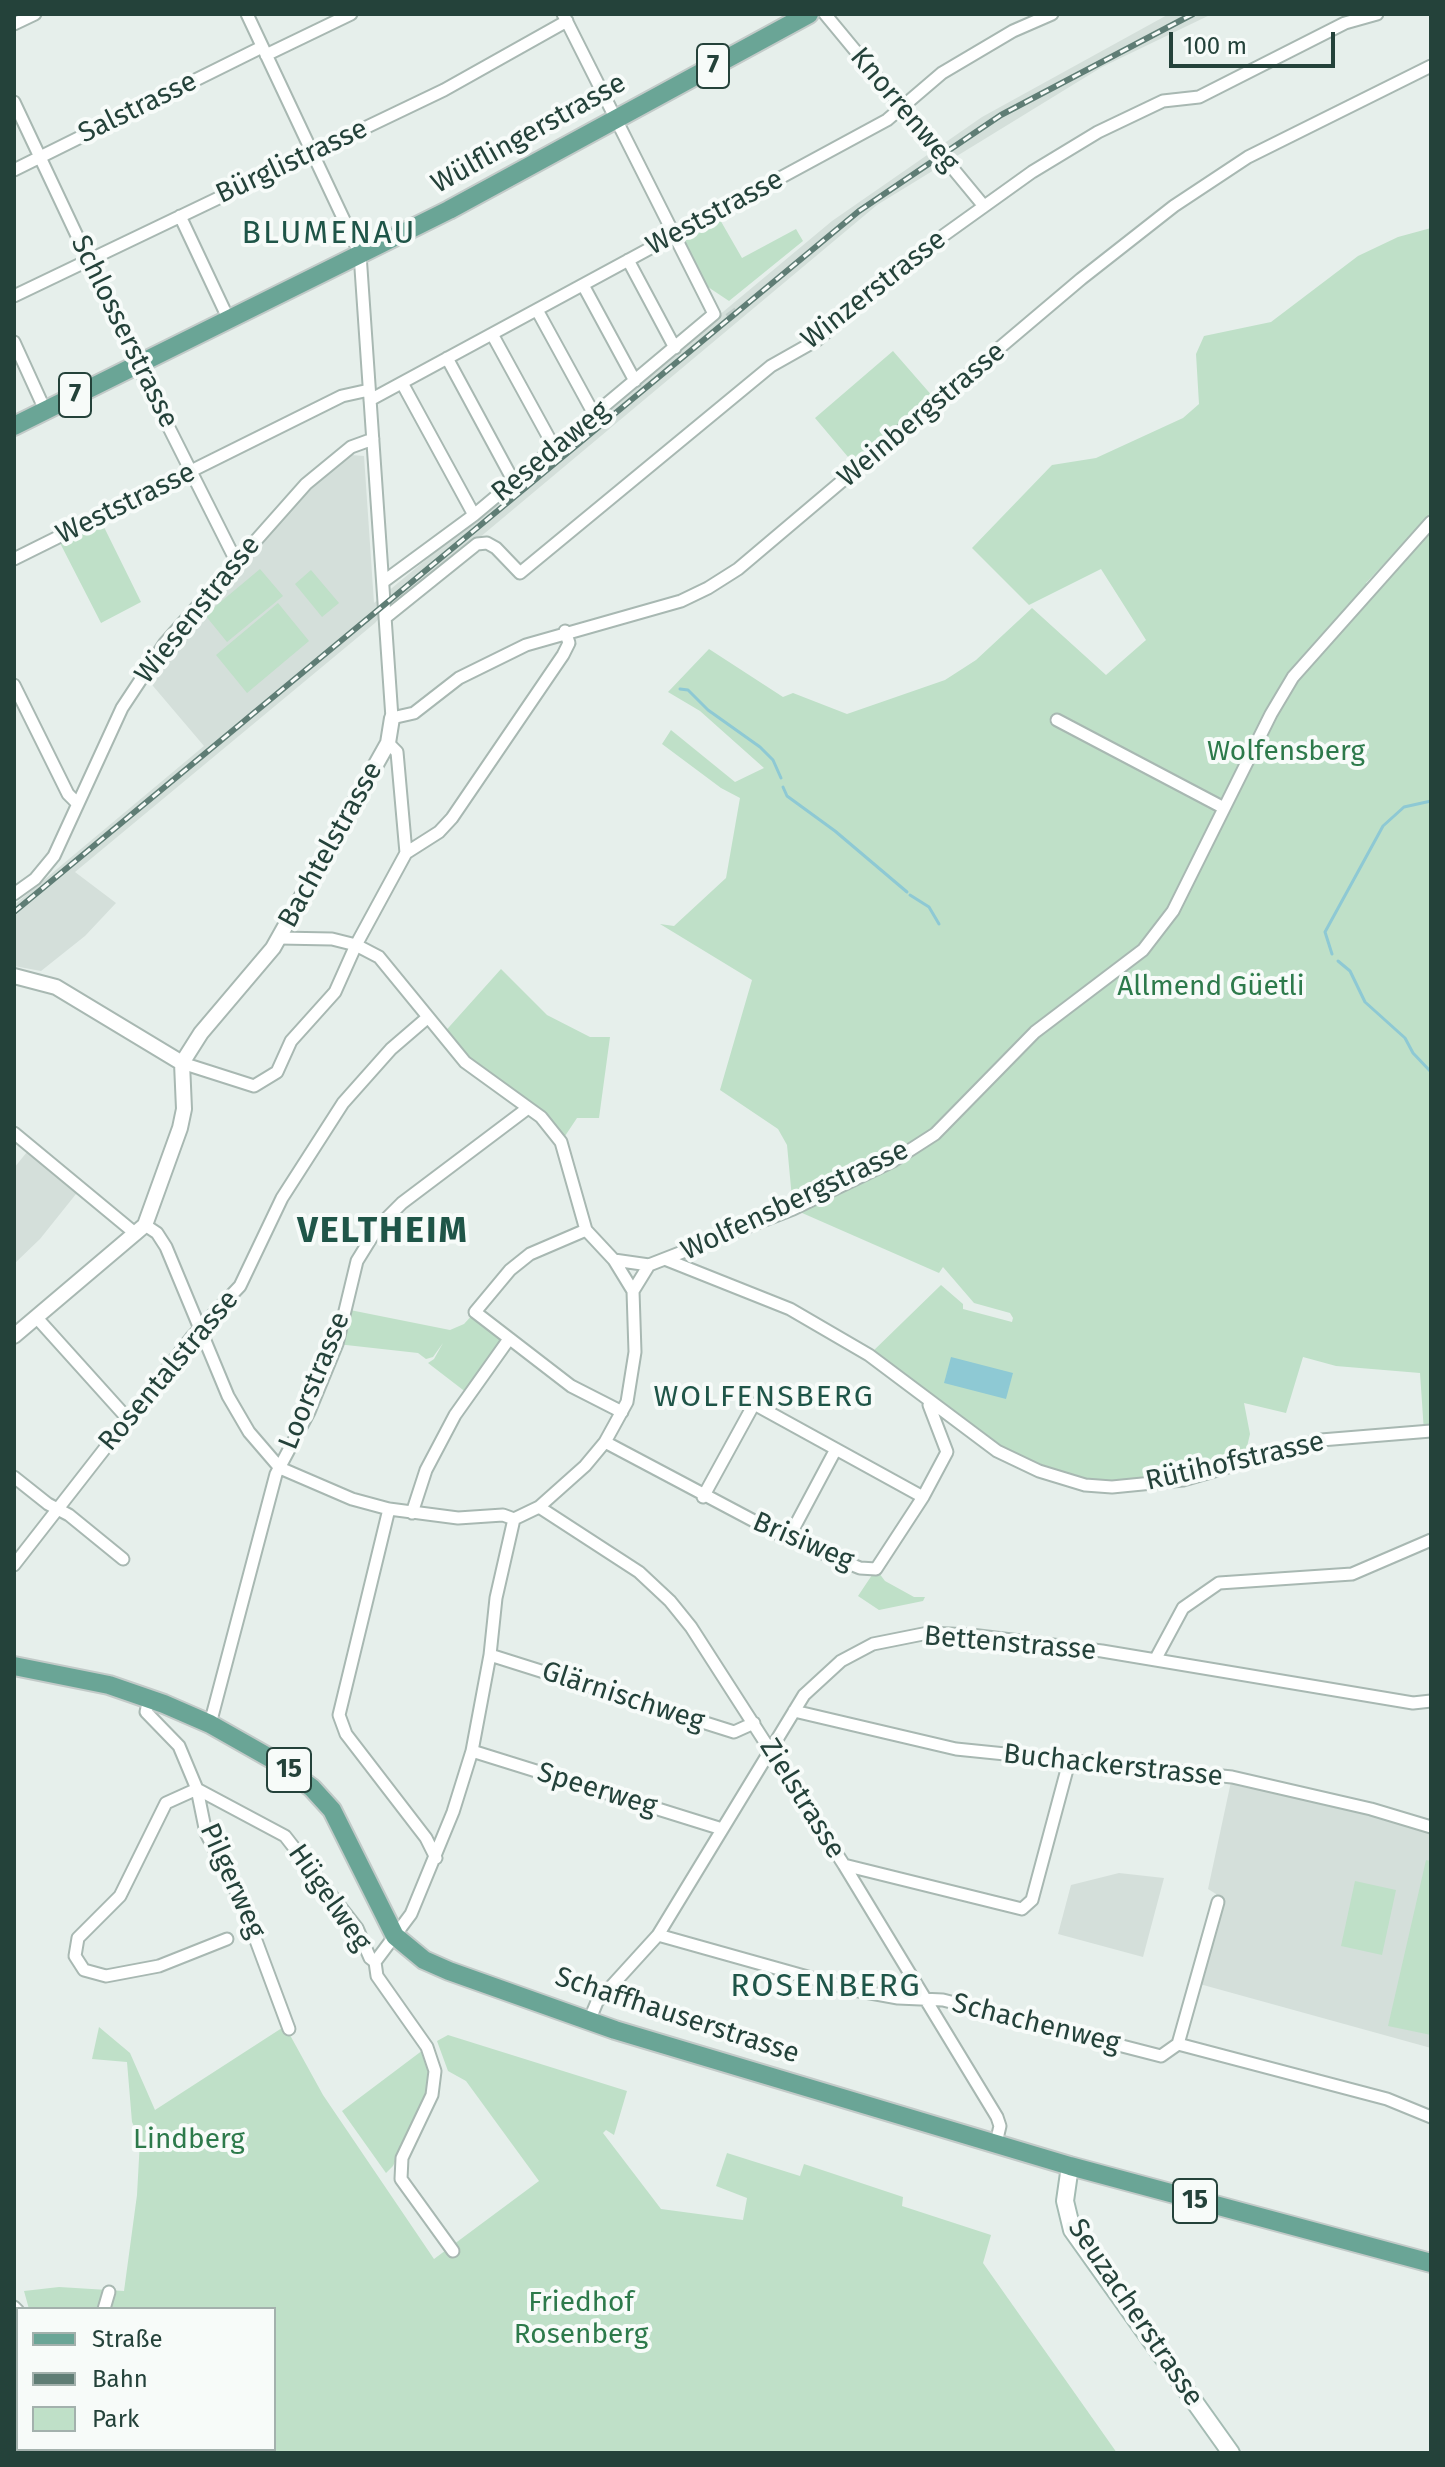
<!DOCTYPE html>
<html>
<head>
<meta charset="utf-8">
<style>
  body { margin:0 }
  #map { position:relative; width:1445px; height:2467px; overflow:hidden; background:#e6efeb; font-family:"Fira Sans",sans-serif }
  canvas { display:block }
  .frame { position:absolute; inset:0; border:16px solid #24423a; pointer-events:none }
  .legend { position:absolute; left:16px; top:2307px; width:260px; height:144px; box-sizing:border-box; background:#f7fbf9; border:2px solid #a3b1ad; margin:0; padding:10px 14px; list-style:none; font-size:24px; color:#24423a }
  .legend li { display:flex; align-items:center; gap:16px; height:40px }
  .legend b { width:40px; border:2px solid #a3b1ad }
  .scale { position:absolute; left:1169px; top:32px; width:166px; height:36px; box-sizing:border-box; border:4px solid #24423a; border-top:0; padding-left:10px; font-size:24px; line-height:28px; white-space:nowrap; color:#24423a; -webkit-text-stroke:6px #f7fbf9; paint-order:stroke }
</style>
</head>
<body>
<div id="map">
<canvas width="1445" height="2467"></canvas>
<div class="frame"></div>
<ul class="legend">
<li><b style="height:10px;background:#6aa596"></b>Straße</li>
<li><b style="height:10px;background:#5f7d75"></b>Bahn</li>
<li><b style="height:22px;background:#bfe0c8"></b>Park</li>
</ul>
<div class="scale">100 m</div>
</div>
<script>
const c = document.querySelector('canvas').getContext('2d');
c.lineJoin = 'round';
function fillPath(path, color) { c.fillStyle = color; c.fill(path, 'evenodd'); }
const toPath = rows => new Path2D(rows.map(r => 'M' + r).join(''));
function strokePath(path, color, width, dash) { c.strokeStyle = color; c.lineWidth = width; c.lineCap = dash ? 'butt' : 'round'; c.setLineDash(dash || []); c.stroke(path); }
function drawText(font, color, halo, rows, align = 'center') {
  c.font = font + ' "Fira Sans",sans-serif'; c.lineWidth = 8; c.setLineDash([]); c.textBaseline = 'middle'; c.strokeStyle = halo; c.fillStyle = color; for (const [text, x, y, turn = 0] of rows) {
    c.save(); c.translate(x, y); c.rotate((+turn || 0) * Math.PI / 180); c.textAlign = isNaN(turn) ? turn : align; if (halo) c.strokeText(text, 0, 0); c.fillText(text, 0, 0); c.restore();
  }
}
fillPath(toPath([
  [1169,14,1212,14,1102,67,877,205,479,538,392,604,375,623,75,872,116,903,85,936,41,971,14,966,14,905,204,746,142,673,236,561,351,447,351,455,364,456,374,603,832,221,982,117],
  [31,1147,80,1189,40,1239,14,1264,14,1168],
  [1232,1777,1431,1827,1431,2048,1196,1983,1218,1902,1216,1894,1208,1889],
  [1119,1873,1164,1878,1143,1957,1058,1934,1071,1885]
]), '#d4dfda');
fillPath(toPath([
  [719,218,742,258,796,229,803,241,729,301,705,285,683,241,685,236],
  [1431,228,1431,514,1366,583,1370,587,1431,522,1431,1431,1424,1432,1420,1373,1336,1366,1303,1357,1286,1413,1244,1403,1250,1434,1243,1464,1183,1480,1085,1485,997,1451,869,1355,941,1285,963,1304,963,1309,1012,1322,1013,1318,1010,1313,974,1303,943,1267,939,1273,793,1209,787,1145,778,1129,720,1090,752,980,660,924,674,926,726,878,740,798,721,788,662,744,671,730,735,782,764,768,700,711,668,692,709,649,783,697,793,693,847,714,945,680,976,660,1032,608,1106,675,1146,640,1101,569,1029,605,972,548,1052,465,1096,458,1183,418,1199,404,1196,354,1204,336,1271,322,1358,256,1398,237],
  [893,351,934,398,854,464,815,418],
  [102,523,141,602,101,623,60,543],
  [260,569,283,596,227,642,205,615],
  [311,570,339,603,322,617,295,584],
  [278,603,309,641,247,693,216,655],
  [501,969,547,1015,590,1037,610,1037,599,1118,577,1118,561,1142,541,1117,441,1036],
  [345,1309,450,1330,464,1324,475,1312,509,1339,467,1393,428,1363,434,1359,443,1343,433,1357,426,1359,418,1353,337,1344],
  [876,1569,885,1581,914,1597,925,1597,923,1601,879,1610,858,1596],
  [1426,1860,1431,1861,1431,2035,1388,2026],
  [1355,1881,1396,1890,1382,1955,1341,1946],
  [285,2026,323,2095,434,2259,539,2181,466,2081,448,2071,437,2041,448,2035,627,2091,614,2135,606,2130,603,2133,661,2209,743,2220,747,2198,716,2186,727,2153,800,2176,804,2164,903,2197,902,2206,991,2235,983,2263,1117,2453,14,2453,14,2313,18,2316,18,2449,274,2449,274,2309,29,2309,24,2291,59,2287,124,2291,137,2195,140,2140,132,2122,127,2062,92,2059,99,2027,130,2053,155,2110],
  [423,2050,431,2073,429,2091,393,2166,386,2173,342,2111]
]), '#bfe0c8');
fillPath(toPath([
  [951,1357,1013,1373,1006,1399,944,1383]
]), '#8ec9d4');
strokePath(toPath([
  [680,689,688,690,708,710,760,747,773,760,781,778],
  [783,787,787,796,835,831,907,892],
  [910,895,929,907,939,924],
  [1332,954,1325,932,1383,826,1404,807,1431,801],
  [1338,961,1350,971,1365,1002,1405,1038,1413,1053,1431,1072]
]), '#8ec9d4', 3);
strokePath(toPath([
  [730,311,735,318]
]), '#bfccc8', 11, [11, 5.5]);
const minor = toPath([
  [247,14,360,254,392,718,414,713,459,678,526,645,681,601,708,588,738,569,1081,279,1174,206,1248,157,1431,66],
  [825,14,983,205],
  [14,24,35,14],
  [266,55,351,14],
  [14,102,144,378,236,561],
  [14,170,262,47],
  [180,216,228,318],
  [628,260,675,348],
  [583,285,635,381],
  [14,296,444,90,567,21],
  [537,310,595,416],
  [492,334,555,449],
  [14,342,45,410],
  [447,358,514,482],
  [402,383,474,515],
  [370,400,887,120,942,73,1013,31,1052,14],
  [14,559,342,396,369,390],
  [383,582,474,515,714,314,563,14],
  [385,618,477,544,487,543,496,548,520,573,771,366,817,340,919,253,1032,172,1098,132,1163,101,1199,97,1345,23,1377,14],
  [14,685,68,794,77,803],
  [1057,720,1224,808],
  [388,743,397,752,406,853],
  [14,894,35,879,54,856,122,708,165,643,306,484,351,447,373,439],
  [279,938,332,939,356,945,379,957,465,1062,541,1117,561,1142,586,1230,614,1260,649,1265],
  [182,1063,254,1086,277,1072,291,1041,335,992,356,945,406,853,439,832,452,818,563,655,569,643,565,631],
  [14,1133,136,1234],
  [145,1225,157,1233,166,1247,228,1396,249,1432,280,1468,352,1499,389,1509,458,1518,503,1515,514,1519],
  [586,1230,530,1254,510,1270,475,1312,571,1386,622,1412],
  [614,1260,633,1291],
  [667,1260,790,1309,869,1355,997,1451,1039,1471,1085,1485,1112,1487,1183,1480,1321,1440,1431,1431],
  [37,1318,128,1419],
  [605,1442,788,1539,860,1568,876,1569,923,1497,947,1452,929,1405],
  [14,1477,48,1504,69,1515,123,1559],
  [703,1497,754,1404,923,1497],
  [539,1507,639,1572,670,1601,691,1627,844,1865,997,2117,1000,2126,996,2143],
  [389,1509,339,1715,346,1734,426,1838,436,1858],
  [412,1513,426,1470,455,1415,509,1339],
  [788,1539,836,1449],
  [14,1565,191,1338,240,1286,282,1198,343,1103,391,1049,427,1018],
  [490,1655,734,1732,754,1723],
  [1155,1660,1183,1608,1219,1583,1352,1574,1431,1540],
  [149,1699,146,1712,179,1746,197,1789,206,1833,242,1903,289,2029],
  [794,1711,956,1749,1232,1777,1371,1809,1431,1827],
  [210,1724,276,1474,309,1412,337,1344,357,1261,378,1227,402,1203,528,1108],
  [472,1751,722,1829],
  [844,1865,1022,1909,1032,1900,1069,1762],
  [658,1935,854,1990,898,1998,943,2000,1161,2056,1178,2044,1387,2099,1431,2117],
  [227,1939,159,1966,106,1976,84,1970,75,1956,78,1938,120,1896,166,1803,197,1789,285,1836,357,1928,370,1958,375,1962],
  [589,2021,597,2002,658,1935,804,1695,841,1661,873,1644,928,1633,971,1635,1102,1651,1413,1703,1431,1701],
  [1178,2044,1218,1902],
  [453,2251,401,2179,402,2158,432,2095,435,2071,427,2047,377,1976,375,1962,411,1914,453,1812,472,1751,490,1655,496,1598,514,1519,539,1507,585,1466,605,1442,627,1402,635,1352,633,1291,649,1265,793,1209,893,1161,935,1134,1035,1032,1143,950,1173,911,1271,714,1293,677,1431,522],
  [14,2307,18,2311],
  [104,2309,109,2292]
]);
const tertiary = toPath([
  [14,976,56,987,182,1063],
  [14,1336,145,1225,180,1128,184,1109,182,1063,201,1033,273,948,388,743,392,718]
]);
const secondary = toPath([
  [1070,2166,1065,2201,1072,2230,1231,2453]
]);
const primary = toPath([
  [14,426,449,210,809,14],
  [14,1666,109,1685,164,1704,210,1724,277,1762,312,1788,332,1810,395,1936,424,1960,449,1971,615,2030,1070,2166,1431,2263]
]);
strokePath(minor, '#a8b8b2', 15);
strokePath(tertiary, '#a8b8b2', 18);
strokePath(secondary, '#a4bbb3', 20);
strokePath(primary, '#c2cac8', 22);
strokePath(minor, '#fff', 11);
strokePath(tertiary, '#fff', 14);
strokePath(secondary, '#fff', 16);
strokePath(primary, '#6aa596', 18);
const rail = toPath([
  [14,912,859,211,1001,115,1193,14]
]);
strokePath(rail, '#5f7d75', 6);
strokePath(rail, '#f7fbf9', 3, [9]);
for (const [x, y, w] of [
  [713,66,32],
  [75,395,32],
  [289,1770,44],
  [1195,2201,44]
]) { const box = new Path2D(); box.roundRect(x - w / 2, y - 22, w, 44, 6); c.fillStyle = '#f7fbf9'; c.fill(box); strokePath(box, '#24423a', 2); }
drawText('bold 26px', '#24423a', null, [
  ["7",713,66],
  ["7",75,395],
  ["15",289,1770],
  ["15",1195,2201]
]);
drawText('28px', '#24423a', '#f7fbf9', [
  ["Salstrasse",138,108,-26],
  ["Knorrenweg",904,110,50],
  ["Wülflingerstrasse",529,134,-29],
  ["Bürglistrasse",292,162,-25],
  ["Weststrasse",715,213,-28],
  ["Winzerstrasse",874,290,-38],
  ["Schlosserstrasse",124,332,64],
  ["Weinbergstrasse",922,415,-40],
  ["Resedaweg",551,452,-39],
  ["Weststrasse",126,504,-26],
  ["Wiesenstrasse",198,610,-51],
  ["Bachtelstrasse",331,845,-61],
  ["Wolfensbergstrasse",795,1201,-25],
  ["Rosentalstrasse",169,1371,-50],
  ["Loorstrasse",315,1381,-68],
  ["Rütihofstrasse",1235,1462,-13],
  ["Brisiweg",803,1542,23],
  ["Bettenstrasse",1010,1644,5],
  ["Glärnischweg",623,1697,18],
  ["Buchackerstrasse",1113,1766,6],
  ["Speerweg",597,1790,17],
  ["Zielstrasse",802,1799,58],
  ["Pilgerweg",232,1881,66],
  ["Hügelweg",329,1898,55],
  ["Schaffhauserstrasse",677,2016,18],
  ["Schachenweg",1036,2024,14],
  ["Seuzacherstrasse",1135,2313,56]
]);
drawText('28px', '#2d7a4b', '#f7fbf9', [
  ["Wolfensberg",1286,752],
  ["Allmend Güetli",1211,987],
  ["Lindberg",189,2140],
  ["Friedhof",581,2303],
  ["Rosenberg",581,2335]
]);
c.letterSpacing = '2px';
drawText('30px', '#1f5548', '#f7fbf9', [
  ["WOLFENSBERG",764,1398]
]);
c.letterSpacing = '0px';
c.letterSpacing = '2px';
drawText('32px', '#1f5548', '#f7fbf9', [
  ["BLUMENAU",329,234],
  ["ROSENBERG",826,1987]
]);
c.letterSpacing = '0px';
c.letterSpacing = '2px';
drawText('bold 36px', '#1f5548', '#f7fbf9', [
  ["VELTHEIM",383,1232]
]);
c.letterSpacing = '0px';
</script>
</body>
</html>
